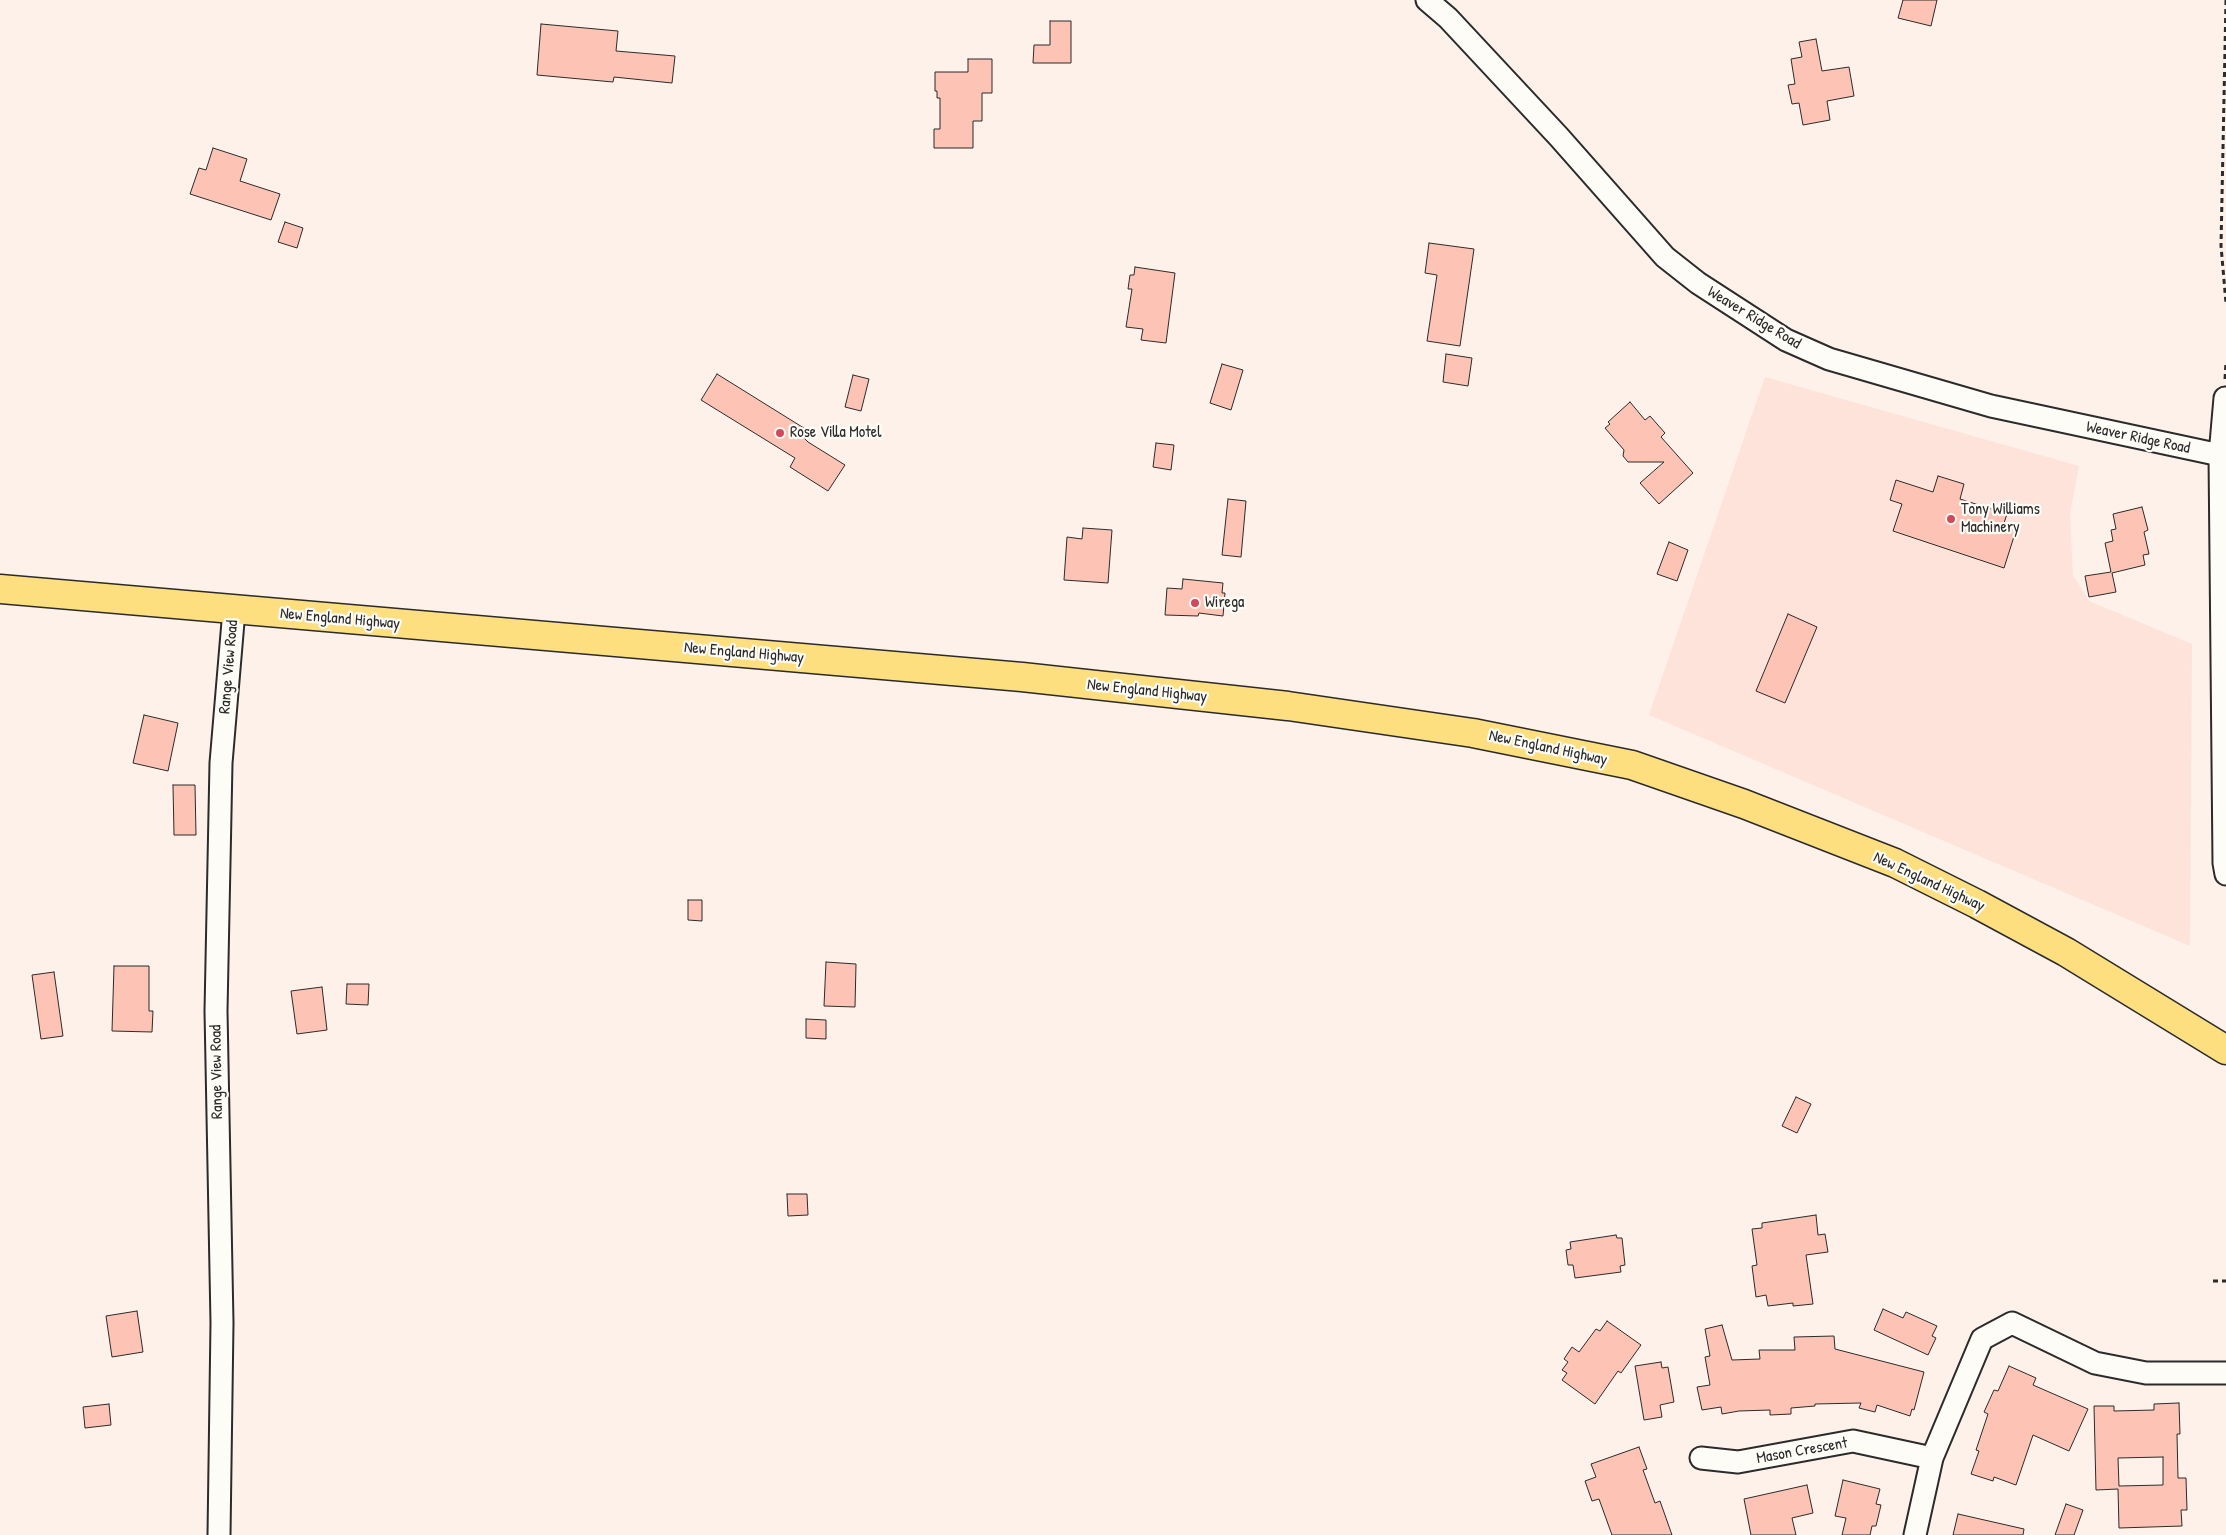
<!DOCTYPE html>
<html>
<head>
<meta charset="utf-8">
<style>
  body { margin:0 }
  canvas { display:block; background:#fdf1ea }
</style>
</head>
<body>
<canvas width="2226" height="1535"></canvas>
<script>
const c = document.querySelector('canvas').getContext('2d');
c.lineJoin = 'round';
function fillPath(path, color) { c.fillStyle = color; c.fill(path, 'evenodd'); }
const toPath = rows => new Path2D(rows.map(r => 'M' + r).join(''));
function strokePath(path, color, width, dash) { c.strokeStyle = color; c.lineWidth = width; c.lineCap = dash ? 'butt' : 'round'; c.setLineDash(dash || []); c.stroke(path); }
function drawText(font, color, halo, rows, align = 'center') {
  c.font = font + ' "Patrick Hand",sans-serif'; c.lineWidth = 4.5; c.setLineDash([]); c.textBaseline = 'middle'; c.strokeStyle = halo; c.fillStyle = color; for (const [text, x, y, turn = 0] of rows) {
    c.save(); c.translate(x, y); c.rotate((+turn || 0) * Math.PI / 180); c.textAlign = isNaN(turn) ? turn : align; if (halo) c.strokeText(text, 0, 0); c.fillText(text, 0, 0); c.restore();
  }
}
fillPath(toPath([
  [1765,377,2079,466,2070,514,2073,575,2089,601,2192,644,2190,946,1649,715]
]), '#fde3da');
const building = toPath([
  [1903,0,1937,0,1931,26,1898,18,1903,0],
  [1050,21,1071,21,1071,63,1033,63,1034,45,1050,45,1050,21],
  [541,24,618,31,616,51,675,56,672,83,614,77,613,82,537,75,541,24],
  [1816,39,1822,71,1849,67,1854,96,1827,101,1830,120,1803,125,1799,103,1792,104,1788,85,1795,84,1791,59,1802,57,1799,42,1816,39],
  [968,59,992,59,992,93,982,93,982,121,973,121,973,148,934,148,934,129,940,129,940,98,937,98,937,91,935,91,935,72,968,72,968,59],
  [213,148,247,159,240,181,280,194,271,220,190,194,199,168,206,170,213,148],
  [285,222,303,228,297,248,278,242,285,222],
  [1429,243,1474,249,1460,346,1427,341,1437,275,1425,273,1429,243],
  [1135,267,1175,273,1166,343,1141,340,1143,329,1126,327,1132,289,1128,289,1130,275,1134,275,1135,267],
  [1446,354,1472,358,1468,386,1443,382,1446,354],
  [1222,364,1243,370,1231,410,1210,403,1222,364],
  [717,374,807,430,803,437,808,442,845,465,828,491,790,467,795,458,701,400,717,374],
  [853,375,869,379,861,411,845,407,853,375],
  [1630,402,1645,420,1650,416,1665,433,1661,437,1693,473,1659,504,1640,483,1664,462,1628,462,1623,456,1624,450,1605,428,1610,424,1608,422,1630,402],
  [1156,443,1174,445,1171,470,1153,467,1156,443],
  [1938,476,1964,484,1960,499,2007,514,2004,523,2017,527,2004,568,1893,531,1902,504,1890,500,1896,480,1933,492,1938,476],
  [1228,499,1246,501,1241,557,1222,555,1228,499],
  [2142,507,2148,530,2144,532,2149,554,2143,555,2145,565,2112,573,2116,592,2089,597,2085,576,2111,572,2105,543,2113,541,2111,530,2116,529,2113,514,2142,507],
  [1083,528,1112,530,1108,583,1064,580,1067,537,1082,539,1083,528],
  [1669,542,1688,550,1677,581,1657,574,1669,542],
  [1183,579,1223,583,1222,593,1225,593,1223,616,1199,613,1198,616,1165,615,1167,588,1182,589,1183,579],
  [1788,614,1817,627,1785,703,1756,691,1788,614],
  [144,715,178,723,168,771,133,763,144,715],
  [173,785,195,785,196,835,174,835,173,785],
  [688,900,702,900,702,921,688,920,688,900],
  [826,962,856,964,855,1007,824,1006,826,962],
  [114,966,149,966,149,1011,153,1011,152,1032,112,1031,114,966],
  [54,972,63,1036,41,1039,32,975,54,972],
  [347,984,369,984,368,1005,346,1004,347,984],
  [322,987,327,1030,297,1034,291,991,322,987],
  [806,1019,826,1020,826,1039,806,1038,806,1019],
  [1796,1097,1811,1104,1797,1133,1782,1126,1796,1097],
  [787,1194,807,1194,808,1215,788,1216,787,1194],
  [1816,1215,1818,1235,1825,1234,1828,1252,1806,1255,1813,1304,1793,1306,1793,1303,1768,1306,1766,1295,1756,1297,1752,1266,1757,1265,1752,1229,1762,1228,1762,1223,1816,1215],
  [1616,1235,1617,1238,1622,1238,1625,1265,1620,1266,1621,1272,1575,1278,1573,1265,1568,1265,1566,1250,1571,1249,1570,1242,1616,1235],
  [1883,1309,1903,1318,1906,1312,1937,1326,1932,1336,1936,1338,1928,1355,1874,1330,1883,1309],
  [137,1311,143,1352,112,1357,106,1316,137,1311],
  [1607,1321,1641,1345,1621,1373,1618,1371,1595,1404,1562,1380,1567,1373,1562,1370,1568,1362,1564,1359,1572,1347,1579,1352,1596,1329,1600,1331,1607,1321],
  [1722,1325,1732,1360,1760,1359,1759,1350,1795,1350,1794,1337,1834,1336,1835,1349,1924,1372,1914,1410,1912,1409,1910,1416,1877,1405,1875,1412,1859,1408,1861,1403,1815,1404,1815,1406,1791,1408,1791,1414,1770,1415,1770,1410,1739,1411,1722,1414,1721,1407,1702,1410,1697,1387,1710,1385,1705,1357,1710,1356,1705,1329,1722,1325],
  [1661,1362,1662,1368,1668,1367,1674,1402,1660,1405,1662,1417,1644,1420,1635,1366,1661,1362],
  [2009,1366,2036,1378,2033,1385,2088,1409,2069,1451,2033,1435,2016,1485,1994,1477,1993,1481,1971,1474,1979,1451,1976,1450,1988,1414,1984,1412,1994,1390,1998,1391,2009,1366],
  [2179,1403,2180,1434,2177,1434,2178,1478,2186,1478,2187,1510,2181,1510,2182,1526,2119,1528,2118,1489,2096,1490,2094,1406,2114,1406,2114,1411,2154,1410,2154,1404,2179,1403],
  [2163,1457,2163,1485,2119,1486,2118,1458,2163,1457],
  [109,1404,111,1425,85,1428,83,1407,109,1404],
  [1639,1447,1647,1469,1643,1470,1655,1503,1660,1501,1672,1535,1612,1535,1599,1499,1592,1501,1585,1481,1596,1477,1591,1464,1639,1447],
  [1843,1480,1880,1489,1876,1504,1881,1505,1876,1526,1872,1526,1870,1535,1842,1535,1846,1518,1835,1516,1843,1480],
  [1807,1485,1813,1513,1792,1518,1796,1535,1751,1535,1744,1499,1807,1485],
  [2066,1504,2083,1510,2074,1535,2055,1535,2066,1504],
  [1958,1514,2024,1529,2023,1535,1953,1535,1958,1514]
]);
fillPath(building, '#fdc3b5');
strokePath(building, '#2b2b2b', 1);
const street = toPath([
  [1427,0,1448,18,1559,137,1665,257,1698,283,1786,340,1829,359,1991,406,2220,455],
  [2225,398,2220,455,2224,863,2226,874],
  [1701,1458,1738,1462,1853,1441,1932,1458],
  [219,1535,222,1323,216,1011,221,763,234,610],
  [1915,1535,1932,1458,1982,1339,2012,1323,2095,1363,2146,1373,2226,1373]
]);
const highway = toPath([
  [0,589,1022,677,1288,706,1473,733,1632,765,1744,804,1895,863,1977,904,2066,952,2226,1050]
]);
strokePath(street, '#2b2b2b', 25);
strokePath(highway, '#2b2b2b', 31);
strokePath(toPath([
  [2226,0,2221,246,2226,303],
  [2225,379,2226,362],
  [2213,1281,2226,1281]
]), '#2b2b2b', 3, [5, 4]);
strokePath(street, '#fdfcf7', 21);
strokePath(highway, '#fddf80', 28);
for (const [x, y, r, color] of [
  [780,433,5,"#d1495b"],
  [1951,519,5,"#d1495b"],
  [1195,603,5,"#d1495b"]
]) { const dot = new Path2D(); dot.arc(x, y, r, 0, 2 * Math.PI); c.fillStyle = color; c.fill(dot); strokePath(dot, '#fdfcf7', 2); }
drawText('16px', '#2b2b2b', '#fdfcf7', [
  ["Weaver Ridge Road",1754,318,31],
  ["Weaver Ridge Road",2138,438,12],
  ["New England Highway",340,619,5],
  ["New England Highway",744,653,5],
  ["Range View Road",229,667,-85],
  ["New England Highway",1147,691,6],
  ["New England Highway",1548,748,12],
  ["New England Highway",1929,882,25],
  ["Range View Road",217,1072,-91],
  ["Mason Crescent",1802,1451,-10]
]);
drawText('16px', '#2b2b2b', '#fdfcf7', [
  ["Rose Villa Motel",790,433],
  ["Tony Williams",1961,510],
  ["Machinery",1961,528],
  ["Wirega",1205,603]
], 'left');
</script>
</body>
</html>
